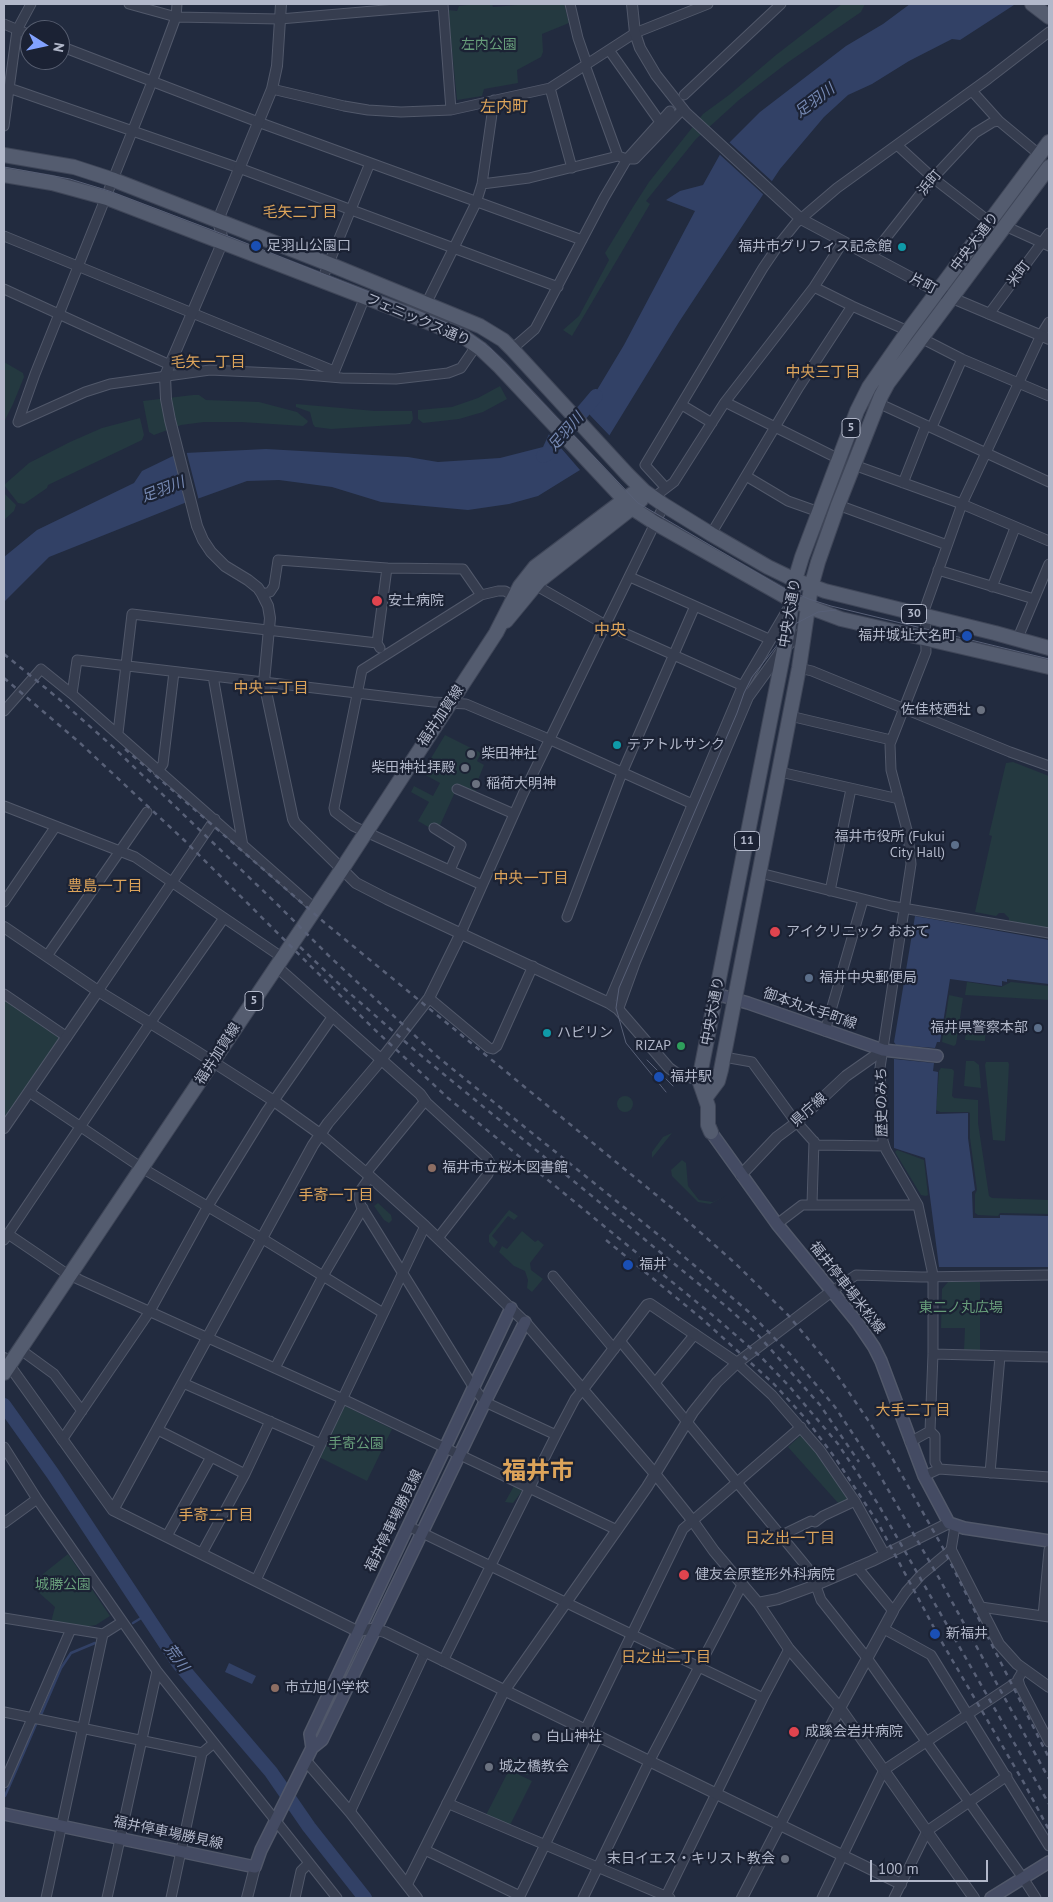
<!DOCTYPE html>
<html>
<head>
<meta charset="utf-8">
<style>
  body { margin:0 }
  #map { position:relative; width:1053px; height:1902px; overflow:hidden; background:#222b3f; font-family:"PT Sans",sans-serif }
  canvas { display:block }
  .frame { position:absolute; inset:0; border:5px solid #b2b8ca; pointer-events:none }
  .north { position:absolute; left:20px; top:20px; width:50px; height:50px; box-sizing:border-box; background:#1b2234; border:1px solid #575e70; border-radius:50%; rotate:100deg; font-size:14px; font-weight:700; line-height:20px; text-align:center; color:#b2b8ca }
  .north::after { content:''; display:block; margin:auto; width:18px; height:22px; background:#82a2ff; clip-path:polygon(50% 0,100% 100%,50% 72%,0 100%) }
  .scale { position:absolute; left:870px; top:1860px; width:118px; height:22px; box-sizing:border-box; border:2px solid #b2b8ca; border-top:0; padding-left:6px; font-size:15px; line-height:18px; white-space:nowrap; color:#b2b8ca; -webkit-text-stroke:4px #1b2234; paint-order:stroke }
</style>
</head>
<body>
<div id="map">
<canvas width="1053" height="1902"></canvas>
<div class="frame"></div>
<div class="north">N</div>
<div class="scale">100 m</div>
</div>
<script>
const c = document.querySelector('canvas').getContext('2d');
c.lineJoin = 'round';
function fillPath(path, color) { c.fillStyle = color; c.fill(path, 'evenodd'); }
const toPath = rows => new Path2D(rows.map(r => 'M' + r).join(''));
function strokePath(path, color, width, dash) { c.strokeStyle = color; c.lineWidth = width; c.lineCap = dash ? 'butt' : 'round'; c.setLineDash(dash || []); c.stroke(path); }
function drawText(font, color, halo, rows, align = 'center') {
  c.font = font + ' "PT Sans","Noto Sans JP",sans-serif'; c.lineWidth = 4.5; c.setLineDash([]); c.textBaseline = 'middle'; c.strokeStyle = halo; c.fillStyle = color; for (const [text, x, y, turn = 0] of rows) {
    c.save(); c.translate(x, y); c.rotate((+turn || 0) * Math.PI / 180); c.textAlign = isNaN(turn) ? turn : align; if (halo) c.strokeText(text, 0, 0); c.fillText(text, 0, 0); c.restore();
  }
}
fillPath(toPath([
  [478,4,492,4,493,7,529,4,564,4,569,23,542,34,543,52,541,57,517,70,518,83,484,89,482,96,457,100,448,10,457,11,459,6],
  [842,4,865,4,861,12,787,63,739,100,696,139,646,201,650,204,572,336,563,330,579,316,609,260,605,253,633,207,649,182,703,114,729,95,776,55],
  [4,362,23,373,24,377,13,404,4,422],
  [500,386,507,399,483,412,459,419,423,423,418,419,418,410,452,407,478,398],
  [193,395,199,395,206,400,259,402,297,412,308,421,307,423,303,426,241,422,204,422,181,425,154,435,149,432,143,401],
  [296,404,375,411,412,411,413,419,410,424,331,429,315,427,313,424,310,412,296,407],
  [140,418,144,435,142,440,48,485,47,488,24,504,18,503,4,485,29,463,70,442,102,428],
  [4,493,16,505,14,511,4,520],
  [445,735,481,753,477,761,484,765,478,780,480,781,472,799,455,792,437,832,418,821,429,802,411,792,414,786,433,796,440,783,422,773],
  [1013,762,1049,776,1049,929,1009,923,1009,918,1004,913,999,913,996,916,975,912,992,836,989,835,1006,763],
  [967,982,1001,987,1011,982,1049,986,1049,1000,965,995],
  [949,995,963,998,956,1044,954,1046,942,1042],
  [4,998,58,1035,58,1041,4,1121],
  [967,1019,986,1020,985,1041,965,1040],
  [966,1061,974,1061,979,1065,981,1088,964,1086],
  [986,1062,1008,1062,1009,1064,1005,1141,993,1140,985,1065],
  [941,1068,952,1069,954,1071,952,1096,954,1098,978,1100,978,1123,989,1196,992,1198,1049,1200,1049,1214,1000,1213,998,1216,978,1215,975,1213,975,1194,977,1190,970,1138,970,1113,968,1112,940,1112,936,1110,939,1071],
  '617 1104a8 8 0 1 1 16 0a8 8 0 1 1-16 0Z',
  [672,1133,652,1158,652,1152,663,1137],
  [897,1150,924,1160,928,1195,926,1196,921,1195,895,1152],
  [682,1160,686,1163,688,1186,699,1200,713,1202,727,1195,710,1204,698,1202,672,1176,671,1170],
  [378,1203,391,1215,392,1220,389,1223,384,1220,374,1206],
  [509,1210,518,1216,514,1220,508,1216,492,1236,498,1242,494,1248,489,1242,489,1235],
  [522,1231,535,1242,538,1240,544,1245,530,1263,531,1270,543,1279,532,1292,527,1288,528,1280,525,1271,514,1266,499,1252,502,1246,507,1249],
  [948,1282,980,1282,980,1351,964,1350,965,1328,941,1328,942,1289],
  [345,1406,392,1429,367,1481,319,1457],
  [800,1436,806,1437,848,1496,846,1502,839,1504,788,1447],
  [514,1486,519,1488,522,1491,513,1503,505,1502],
  [68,1554,110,1616,96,1625,84,1627,51,1622,55,1607,37,1591,43,1574],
  [509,1756,523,1763,520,1769,529,1774,527,1775,517,1773,504,1765],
  [509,1770,532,1781,510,1825,486,1815]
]), '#243940');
fillPath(toPath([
  [910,4,1014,5,960,40,952,39,909,61,872,84,848,95,824,117,780,169,766,190,679,322,609,436,585,410,624,345,695,211,666,200,680,191,703,185,723,149,760,112,846,46,883,24],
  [549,434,580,470,538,496,509,504,468,510,381,502,332,487,279,480,247,481,197,499,185,453,266,449,408,457,438,462,500,458,543,447],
  [175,455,187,502,49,557,4,602,4,557,37,530,134,483,142,471],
  [915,916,1049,940,1049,984,1007,979,1007,982,1002,981,1002,986,950,979,940,1042,937,1042,935,1048,896,1045,894,1042],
  [894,1059,934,1063,933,1071,938,1072,936,1114,968,1113,968,1138,975,1190,972,1192,973,1218,1000,1218,1000,1215,1049,1216,1049,1267,939,1267,925,1158,894,1148],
  [229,1663,256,1676,252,1684,225,1672]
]), '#324166');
fillPath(toPath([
  [728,141,774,183,765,196,718,153],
  [583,408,611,437,607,438,583,412],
  [547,432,551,433,581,468,582,471],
  [186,450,199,501,198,501,195,500,183,452]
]), '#222b3f');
strokePath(toPath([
  [133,1623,146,1615],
  [40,1717,61,1668,71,1653,95,1643],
  [5,1796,37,1722]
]), '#324166', 2.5);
strokePath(toPath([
  [543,456,547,454,596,396],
  [4,1405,53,1474,178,1663,271,1772,309,1827,365,1898]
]), '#324166', 14);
const minor = toPath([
  [129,4,176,17,280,19,443,5],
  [443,4,451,110],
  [570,4,578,38,587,64],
  [4,24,30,35],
  [60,46,258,122,582,240],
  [609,50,660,122],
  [585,65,618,156],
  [9,88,239,168,558,287],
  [550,88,572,168],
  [272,89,344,106,368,110,401,112,451,110,550,88,635,33,708,4],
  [972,91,999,121,1040,155],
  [684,95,781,4],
  [4,126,17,30,31,4],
  [897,145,933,178,990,222],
  [482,184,529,178,618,156,627,159,635,159,683,109],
  [1005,226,1049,246],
  [4,236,334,371],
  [871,257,933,178,975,133,993,122,999,121],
  [322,280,370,163],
  [814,287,852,306,908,331],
  [4,289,170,365],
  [426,304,476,203,482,184,494,100],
  [989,314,1049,233],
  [921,338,962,359,1049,396],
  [512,349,535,329,604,198,627,159,670,111],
  [333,375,365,297],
  [725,402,839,459],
  [878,403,1049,482],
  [682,405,712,423],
  [18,422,85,392,110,384,210,370,295,374,342,378,396,379,448,373,461,368,472,352,474,343],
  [18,422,35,374,152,82,176,17,177,4],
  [932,427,962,359],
  [854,465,962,504,1049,541],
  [746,476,788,501,819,512],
  [903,483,926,425],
  [666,488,645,465,763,268,780,243,796,223,837,188,988,79,1049,32],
  [653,498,674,482,725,402,814,287,843,242],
  [838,505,947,545],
  [711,534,799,387,852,306],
  [938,570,1034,599],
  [630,577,769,639],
  [535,585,602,623,743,686],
  [992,587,1015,528],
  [262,594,270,592,274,586,278,560,387,568,463,569,481,595],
  [1017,640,1049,564],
  [380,648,377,643,387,568],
  [799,668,812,671,1010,752,1049,766],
  [213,676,243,846],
  [4,711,41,669,72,694],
  [790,716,891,740],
  [118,733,132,614,377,643],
  [158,771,163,764,174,672],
  [780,772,899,799],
  [457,789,514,814],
  [4,806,135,857,283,958],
  [434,828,461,845,450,870],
  [760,873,891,906,1049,933],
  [482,885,353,826,335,812,334,808,362,670,481,595,498,591,505,591,513,596],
  [830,891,851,789],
  [4,902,56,826],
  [311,905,72,694,77,660,433,702,466,704,544,737,699,807],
  [567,917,622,773,695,606],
  [461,933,523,794,664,505],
  [47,956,147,812],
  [98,991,215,819],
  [4,994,67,1037],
  [429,998,489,1048,493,1049,497,1046,533,966],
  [825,1031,863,900],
  [724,1057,752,1062,792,1117,817,1145,884,1146],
  [29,1092,142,1168,263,1239,383,1313],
  [366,1173,425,1101,487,1158,491,1165,488,1174,438,1238],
  [370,1177,360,1191,359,1198,361,1206,474,1388,485,1402,556,1435],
  [812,1204,814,1141],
  [777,1224,802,1205,918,1205],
  [8,1234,64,1272,80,1280,343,1399,617,1530],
  [4,1240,146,1029,224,918],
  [553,1276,614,1349],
  [832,1291,856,1275,921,1277,1049,1275],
  [621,1342,811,1572,821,1600,867,1658,1023,1878,1036,1898],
  [21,1350,54,1374,82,1411],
  [933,1354,1049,1357],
  [737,1363,772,1395,820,1450,855,1501,885,1555],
  [275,1368,323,1276,363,1208],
  [183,1383,321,1444],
  [655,1383,695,1334],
  [158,1430,245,1474],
  [62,1440,150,1311,208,1206,266,1112,333,1016],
  [910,1442,930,1431],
  [4,1447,37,1499,157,1671,337,1898],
  [939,1469,935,1462,935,1436,930,1431,933,1354,933,1275,918,1205,886,1150,883,1141,880,1068,911,864,908,834,891,770,890,744,926,652,925,608,962,504,1041,335,1049,322],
  [990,1473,1000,1356],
  [924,1476,939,1469,1049,1477],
  [4,1523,37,1499],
  [408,1526,763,1698],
  [782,1535,811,1521,815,1522,823,1516,855,1501],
  [167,1536,211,1457],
  [202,1553,245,1474,270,1421],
  [857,1567,893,1611,906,1592,921,1575,951,1550,955,1526],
  [256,1580,425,1226],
  [981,1607,1049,1617],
  [1043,1616,1049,1550],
  [4,1618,103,1634,122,1622],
  [884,1629,931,1655,1049,1846],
  [443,1661,556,1435,575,1399,583,1389],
  [1024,1669,1018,1679,1020,1686,1049,1742],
  [4,1712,202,1753,214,1743],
  [585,1730,683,1529,801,1427],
  [4,1783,71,1629],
  [447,1803,670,1898],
  [350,1812,425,1652],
  [425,1850,520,1896],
  [46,1898,103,1634],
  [107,1898,157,1671],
  [171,1898,202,1753],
  [295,1898,301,1871,309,1863],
  [519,1898,598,1736],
  [583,1898,649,1762,742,1585],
  [665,1898,763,1698,789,1649],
  [822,1898,884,1770,1018,1681],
  [894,1898,927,1831,1007,1776]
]);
const tertiary = toPath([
  [281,4,277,66,272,89,218,220,223,241,165,376,166,399,170,420,197,526,203,540,211,552,225,566,248,580,258,588,262,594,268,606,270,618,264,682,293,819,295,823,356,883,387,899,609,1003,618,1009,669,1068,676,1073,699,1080],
  [632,4,635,33,640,48,656,75,686,113,801,219,938,292,1049,339],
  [4,927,98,991,196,1051,274,1101,320,1134,366,1173,425,1226,525,1322,656,1475,692,1520,714,1551,758,1603,778,1599,816,1585,872,1561,949,1523],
  [277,967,420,1094,425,1101],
  [609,1003,743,686,790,606],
  [618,1009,635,962,748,697,782,650,806,629],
  [4,1128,98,991],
  [741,1175,777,1137,797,1122,846,1076,883,1050],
  [4,1358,113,1510,357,1631,371,1629,385,1632,901,1884],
  [583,1389,647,1305,650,1304,737,1363],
  [113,1510,313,1145,328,1123,377,1065,429,998,461,933],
  [951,1550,999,1644,1017,1664,1049,1687],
  [758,1603,789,1649,840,1708,974,1898],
  [306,1761,350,1812,417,1898],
  [407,1884,504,1691,647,1487,693,1412,717,1382,737,1363,832,1291],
  [247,1898,255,1867],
  [742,1898,840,1708,893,1611]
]);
const secondary = toPath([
  [716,994,748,1003,883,1050,937,1056],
  [711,1132,777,1224,857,1322,874,1347,881,1361,924,1476,949,1523,964,1528,1049,1541],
  [312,1748,310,1734,511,1308],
  [4,1814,255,1867,261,1850,312,1748,322,1740,485,1402,525,1322],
  [991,1898,1049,1862]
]);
const primary = toPath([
  [1032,4,1049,17],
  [4,155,74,167,114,180,329,264,480,326,503,340,512,349,627,474,644,491,664,505,711,534,768,567,795,580,825,591,995,633,1049,648],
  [4,175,52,183,107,198,406,313,464,337,481,349,500,367,632,508,655,523,793,601,841,619,1049,667],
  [506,621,539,581,632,508,641,500,644,491],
  [706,1097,718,1081,721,1070,799,668,811,587,818,562,838,505,881,396,888,383,1049,167],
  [711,1132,708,1125,708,1106,699,1080,788,630,795,580,802,557,857,411,869,387,908,331,1049,142],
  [4,1373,342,869,496,633,520,586,535,567,632,494]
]);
strokePath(minor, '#51586a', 11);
strokePath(tertiary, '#51586a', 12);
strokePath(secondary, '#51586a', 14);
strokePath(primary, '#3f4658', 16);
strokePath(minor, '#363d4f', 9);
strokePath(tertiary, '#363d4f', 10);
strokePath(secondary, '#444b63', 11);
strokePath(primary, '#545c6f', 14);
strokePath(toPath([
  [4,167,70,179,109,191,233,238,464,330,491,349,638,503,783,588,809,599,831,606,1049,659],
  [647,1060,673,1086],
  [666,1092,626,1043,616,1008,619,988,737,713,744,693,752,677,793,625,818,612,836,610]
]), '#586077', 1);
strokePath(toPath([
  [4,654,59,699,112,746,278,905,328,955,439,1058,661,1237,750,1313,791,1355,835,1407,875,1467,939,1578,1049,1779],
  [4,678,80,743,185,841,373,1028,448,1098,716,1318,762,1358,789,1386,838,1444,878,1504,1049,1804],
  [125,749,325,923,683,1217,736,1264,788,1315,830,1365,870,1423,891,1456,943,1548,1049,1758],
  [300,947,338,983,418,1053,728,1308,758,1335,820,1405,859,1462],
  [606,1240,701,1318,773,1383,806,1419,836,1459,878,1523,940,1639,1024,1783,1049,1830]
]), '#586077', 2.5, [5, 5]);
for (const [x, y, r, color] of [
  [256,246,6,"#1a4fb4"],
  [902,247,5,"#0f9aa8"],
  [377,601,6,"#e0444e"],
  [967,636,6,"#1a4fb4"],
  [981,710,5,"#6b7280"],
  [617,745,5,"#0f9aa8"],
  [471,754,5,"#6b7280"],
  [465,768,5,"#6b7280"],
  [476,784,5,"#6b7280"],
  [955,845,5,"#5c6f8a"],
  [775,932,6,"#e0444e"],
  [809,978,5,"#5c6f8a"],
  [1038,1028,5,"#5c6f8a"],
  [547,1033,5,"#0f9aa8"],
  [681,1046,5,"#2e9e5b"],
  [659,1077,6,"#1a4fb4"],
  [432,1168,5,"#8d6e63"],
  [628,1265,6,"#1a4fb4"],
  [684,1575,6,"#e0444e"],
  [935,1634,6,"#1a4fb4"],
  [275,1688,5,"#8d6e63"],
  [794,1732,6,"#e0444e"],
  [536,1737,5,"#6b7280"],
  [489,1767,5,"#6b7280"],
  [785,1859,5,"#6b7280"]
]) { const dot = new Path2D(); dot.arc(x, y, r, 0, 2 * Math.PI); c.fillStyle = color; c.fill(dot); strokePath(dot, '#1b2234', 2); }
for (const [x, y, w] of [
  [851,428,18],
  [914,614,25],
  [747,841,25],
  [254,1001,18]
]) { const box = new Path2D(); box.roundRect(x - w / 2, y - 9.5, w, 19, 4); c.fillStyle = '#1b2234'; c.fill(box); strokePath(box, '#b2b8ca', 1); }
drawText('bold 12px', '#b2b8ca', null, [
  ["5",851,428],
  ["30",914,614],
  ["11",747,841],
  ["5",254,1001]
]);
drawText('14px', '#679d7a', '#1b2234', [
  ["左内公園",489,45],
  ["東二ノ丸広場",961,1308],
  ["手寄公園",356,1444],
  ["城勝公園",63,1585]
]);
drawText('14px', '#b2b8ca', '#1b2234', [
  ["浜町",930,183,-50],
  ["中央大通り",975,242,-53],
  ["米町",1019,274,-53],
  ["片町",923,284,27],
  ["フェニックス通り",418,320,23],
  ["中央大通り",790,613,-80],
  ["福井加賀線",441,716,-56],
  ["御本丸大手町線",810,1009,19],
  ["中央大通り",713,1011,-79],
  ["福井加賀線",218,1054,-57],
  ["歴史のみち",882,1102,-91],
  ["県庁線",809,1110,-42],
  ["福井停車場米松線",847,1288,52],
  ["福井停車場勝見線",394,1521,-64],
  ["福井停車場勝見線",168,1833,12]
]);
drawText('14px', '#b2b8ca', '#1b2234', [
  ["足羽山公園口",267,246],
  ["福井市グリフィス記念館",892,247,"right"],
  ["安土病院",388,601],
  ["福井城址大名町",956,636,"right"],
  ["佐佳枝廼社",971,710,"right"],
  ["テアトルサンク",627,745],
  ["柴田神社",481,754],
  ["柴田神社拝殿",455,768,"right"],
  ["稲荷大明神",486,784],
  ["福井市役所 (Fukui",945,837,"right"],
  ["City Hall)",945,853,"right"],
  ["アイクリニック おおて",786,932],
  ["福井中央郵便局",819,978],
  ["福井県警察本部",1028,1028,"right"],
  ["ハピリン",557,1033],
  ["RIZAP",671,1046,"right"],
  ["福井駅",670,1077],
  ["福井市立桜木図書館",442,1168],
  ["福井",639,1265],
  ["健友会原整形外科病院",695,1575],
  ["新福井",946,1634],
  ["市立旭小学校",285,1688],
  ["成蹊会岩井病院",805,1732],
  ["白山神社",546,1737],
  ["城之橋教会",499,1767],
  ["末日イエス・キリスト教会",775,1859,"right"]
], 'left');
drawText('italic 15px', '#778ab4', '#1b2234', [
  ["足羽川",815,101,-37],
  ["足羽川",566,432,-49],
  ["足羽川",163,490,-21],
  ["荒川",176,1658,54]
]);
drawText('15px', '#dda45a', '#1b2234', [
  ["毛矢二丁目",300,213],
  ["毛矢一丁目",208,363],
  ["中央三丁目",823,373],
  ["中央二丁目",271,689],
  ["中央一丁目",531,879],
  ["豊島一丁目",105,887],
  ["手寄一丁目",336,1196],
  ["大手二丁目",913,1411],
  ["手寄二丁目",216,1516],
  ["日之出一丁目",790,1539],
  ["日之出二丁目",666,1658]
]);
drawText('16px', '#dda45a', '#1b2234', [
  ["左内町",504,107],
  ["中央",610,630]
]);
drawText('bold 24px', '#dda45a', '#1b2234', [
  ["福井市",538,1472]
]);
</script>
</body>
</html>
